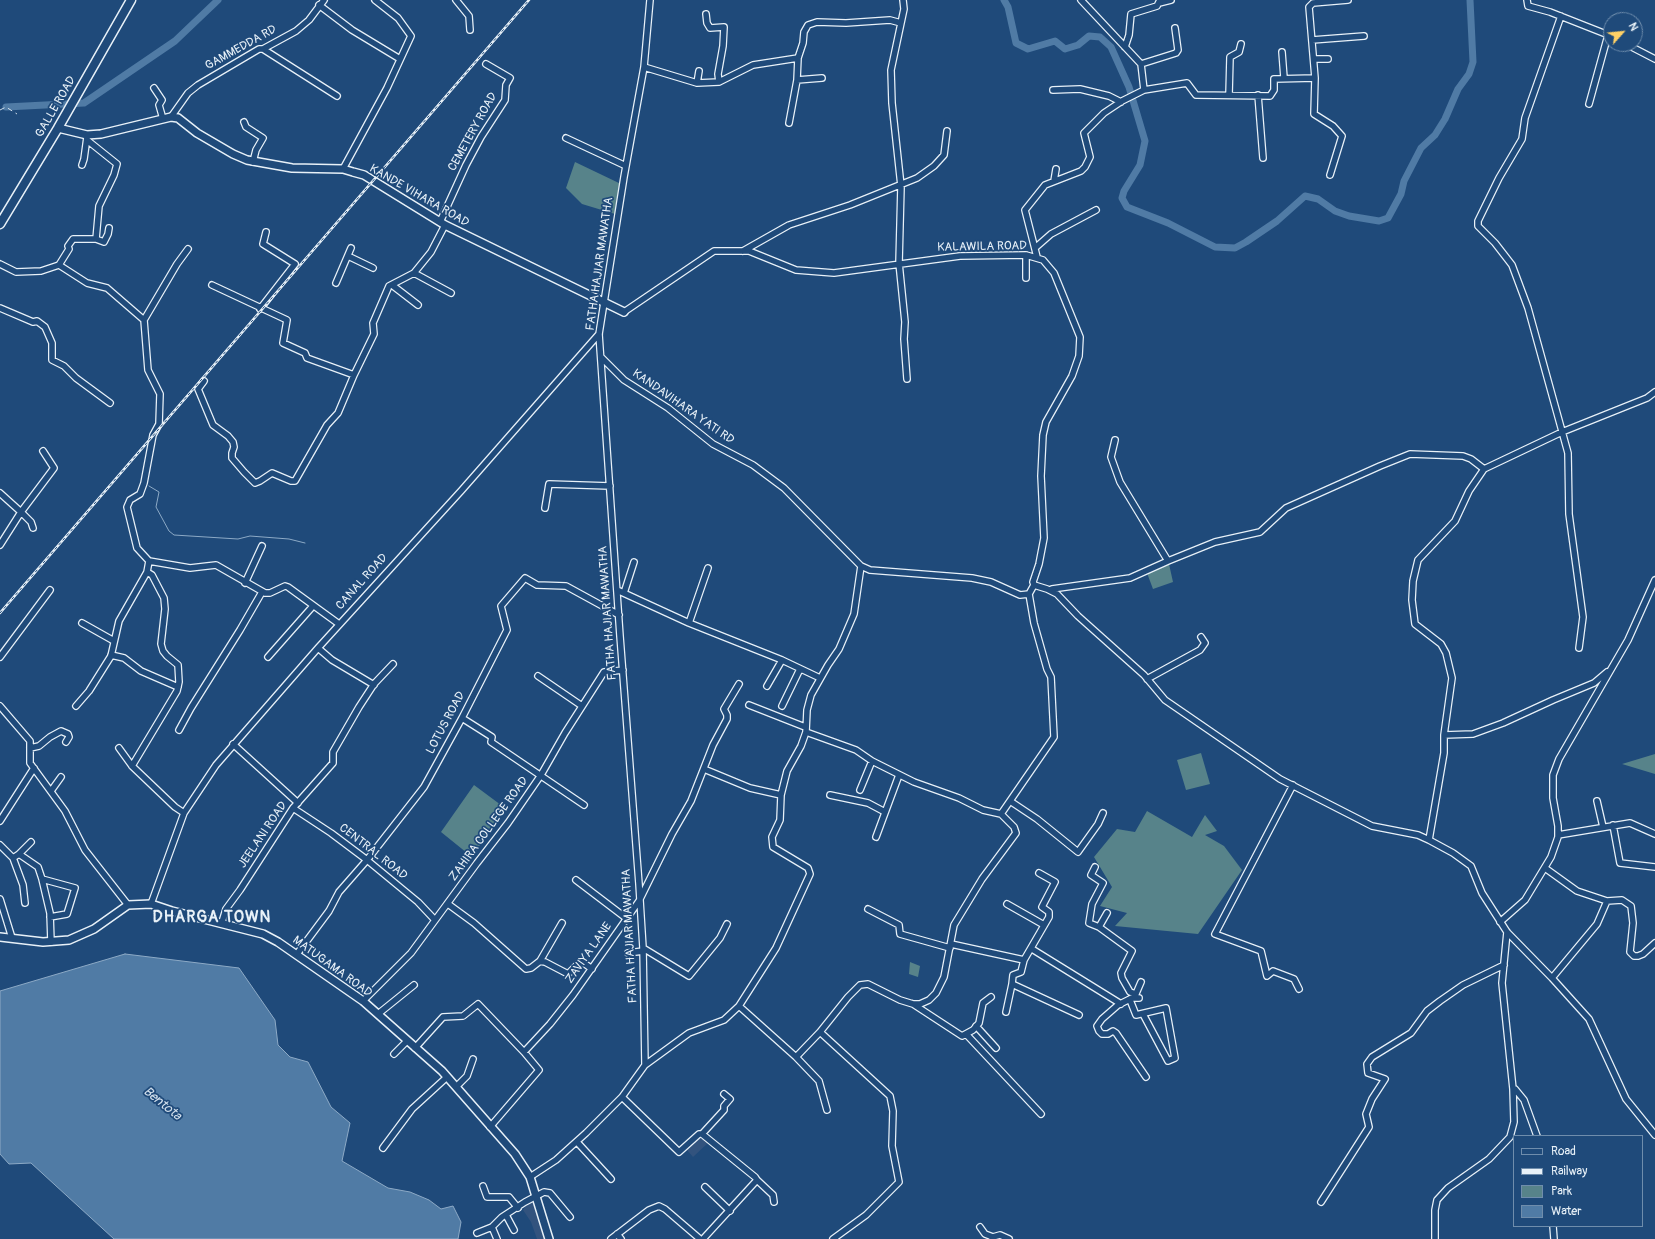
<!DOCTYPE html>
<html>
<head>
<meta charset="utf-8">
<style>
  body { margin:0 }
  #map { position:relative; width:1655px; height:1239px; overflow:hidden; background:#1f4a7a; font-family:Pangolin,sans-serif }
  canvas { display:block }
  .legend { position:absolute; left:1513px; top:1135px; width:130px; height:92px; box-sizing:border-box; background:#1f4a7a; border:1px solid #6f8dac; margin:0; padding:5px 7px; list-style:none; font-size:12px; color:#e8f1f8 }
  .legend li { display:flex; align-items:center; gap:8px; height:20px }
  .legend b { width:20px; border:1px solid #6f8dac }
  .north { position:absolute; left:1603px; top:12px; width:40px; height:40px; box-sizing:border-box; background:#1f4a7a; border:1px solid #6f8dac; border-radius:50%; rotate:63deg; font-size:11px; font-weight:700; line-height:16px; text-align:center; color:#e8f1f8 }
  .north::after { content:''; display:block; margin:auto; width:14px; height:18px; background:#ffd166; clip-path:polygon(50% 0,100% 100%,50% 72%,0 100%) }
</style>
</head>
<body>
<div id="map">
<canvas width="1655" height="1239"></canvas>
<ul class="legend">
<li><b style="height:5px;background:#1f4a7a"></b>Road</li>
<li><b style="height:5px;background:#e8f1f8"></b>Railway</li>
<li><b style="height:11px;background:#57838a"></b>Park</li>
<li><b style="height:11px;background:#507ba5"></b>Water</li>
</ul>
<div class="north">N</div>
</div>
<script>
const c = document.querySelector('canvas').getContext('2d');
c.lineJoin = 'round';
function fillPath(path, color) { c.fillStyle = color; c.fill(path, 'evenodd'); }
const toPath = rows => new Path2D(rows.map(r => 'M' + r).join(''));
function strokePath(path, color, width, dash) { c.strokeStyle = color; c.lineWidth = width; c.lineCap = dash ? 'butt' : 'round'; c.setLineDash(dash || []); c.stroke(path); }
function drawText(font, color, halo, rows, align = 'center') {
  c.font = font + ' Pangolin,sans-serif'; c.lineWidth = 3.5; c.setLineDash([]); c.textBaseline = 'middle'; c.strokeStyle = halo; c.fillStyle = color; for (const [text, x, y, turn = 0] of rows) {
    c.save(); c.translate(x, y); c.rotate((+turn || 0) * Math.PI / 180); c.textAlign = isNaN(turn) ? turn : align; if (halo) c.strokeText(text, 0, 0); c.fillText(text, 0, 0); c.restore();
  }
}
fillPath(toPath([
  [701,1137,708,1143,693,1157,687,1150],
  [535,1198,548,1239,537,1239,531,1222,523,1210,527,1204]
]), '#32537e');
fillPath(toPath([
  [575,162,621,184,615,214,582,204,566,188],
  [1169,564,1173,582,1153,589,1147,573],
  [1201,753,1210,784,1186,790,1177,760],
  [1655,754,1655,774,1622,764],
  [474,785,505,808,472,857,441,832],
  [1147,811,1192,837,1205,815,1217,831,1205,835,1224,846,1242,870,1198,934,1115,926,1127,913,1100,906,1112,887,1094,857,1117,829,1135,832],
  [910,962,920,966,918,977,909,974]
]), '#57838a');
const water = toPath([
  [125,954,239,968,275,1020,278,1045,290,1057,308,1062,331,1107,350,1123,342,1161,388,1188,410,1192,429,1200,441,1209,453,1206,461,1222,458,1239,114,1239,31,1163,9,1164,0,1154,0,991,125,954]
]);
fillPath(water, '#507ba5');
strokePath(water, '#8daac6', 1);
strokePath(toPath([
  [149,486,159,492,156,507,169,531,174,535,238,539,250,536,289,539,305,543]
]), '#8daac6', 1);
strokePath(toPath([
  [1004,0,1008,7,1016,43,1028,49,1055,41,1065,49,1078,45,1089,36,1100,37,1111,47,1129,87,1145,141,1140,165,1124,191,1122,198,1127,207,1168,223,1215,247,1235,248,1246,242,1277,221,1305,196,1318,199,1335,211,1349,216,1379,221,1388,218,1401,194,1404,181,1421,148,1435,135,1445,119,1458,89,1469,74,1473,62,1470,0],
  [6,107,84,103,175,41,218,0]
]), '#507ba5', 7);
strokePath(toPath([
  [0,110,6,107,17,114]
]), '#d1dfec', 1, [5, 4]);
const minor = toPath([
  [456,0,469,16,470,30],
  [903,0,904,9,891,70,892,103,901,186,899,263,905,322,904,339,907,379],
  [1527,0,1528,6,1550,12,1611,36],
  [1159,3,1171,0],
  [319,5,352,30,400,59],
  [706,14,707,23,710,28,724,27,723,46,718,74,719,82],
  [1561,16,1525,118,1522,139,1499,178,1478,221,1478,226,1495,243,1512,265,1528,308,1568,453,1569,514,1583,617,1579,648],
  [1312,40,1364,36],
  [1626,44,1655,59],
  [1125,47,1129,35,1131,14,1157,6,1160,0],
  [263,49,337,96],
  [1282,52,1284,78],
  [1314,59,1328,59],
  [1141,64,1176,53,1178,50,1175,28],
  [644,67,697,83,719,82,753,65,798,58,803,43,804,32,808,25,817,22,846,23,890,20,901,23],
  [797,80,822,78],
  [697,83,699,71],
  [154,88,162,100,159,105,163,119],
  [1053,90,1080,89,1109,96,1121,102],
  [1144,90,1187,83,1196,95,1270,96,1274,90,1274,79,1315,78],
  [1229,95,1230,57,1239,52,1241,44],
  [1258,95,1263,158],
  [1589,104,1608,35],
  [171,117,188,93,198,85,259,49,263,49,296,31,309,20,324,0],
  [244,122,246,127,263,138,256,150,253,162],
  [789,123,797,80,798,58],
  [566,138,626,166],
  [82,165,84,159,87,137],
  [343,169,387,88,411,36,398,18,375,0],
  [1330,175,1342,136,1333,126,1314,114,1315,78,1309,7,1313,3,1348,0],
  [1054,181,1056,169],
  [440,222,466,165,481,137,505,100,506,85,510,78,486,64],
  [445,225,431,252,414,273,451,293],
  [96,239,104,242,108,234,109,228],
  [1035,248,1051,234,1096,210],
  [188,249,177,264,144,320,148,370,160,394,159,424,153,435,144,483,140,494,130,500,127,507,137,548,149,561,190,568,216,565,265,593,270,593,285,586,288,587,339,624],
  [743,251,789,225,850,205,917,178,934,166,944,155,947,131],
  [348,256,373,268],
  [1037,257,1025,210,1045,185,1081,171,1085,167,1090,157,1084,133,1104,113,1122,101,1144,90,1141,64,1081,0],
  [0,264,16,272,41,271,59,265,87,283,107,288,144,320],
  [59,265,69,249,68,246,73,239,96,239,99,206,114,175,117,164,87,140],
  [1026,278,1026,255],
  [336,283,351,248],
  [212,285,287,320,283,343,305,353,307,358,354,375],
  [392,285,418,305],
  [0,308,33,322,37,321,45,327,52,343,52,360,64,366,76,378,110,403],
  [260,309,295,264,263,244,266,232],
  [624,312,714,251,749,251,796,270,834,273,960,256,1026,255,1043,260,1054,273,1080,337,1079,356,1072,376,1046,422,1043,435,1041,476,1044,538,1039,564,1033,582,1034,585],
  [601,357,624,380,668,408,713,444,753,465,784,488,861,566,870,570,972,578,991,582,1020,595,1029,594,1034,585,1047,589,1057,594,1078,616,1144,675,1165,700,1280,779,1372,826,1418,835,1429,840,1453,853,1471,866,1482,893,1507,932,1552,978,1589,1019,1626,1099,1655,1135],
  [204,381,198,389,213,425,228,436,233,442,234,447,232,453,232,458,244,472,255,483,260,481,272,473,291,481,295,481,327,425,338,413,354,375,374,334,373,323,389,286,414,273],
  [1115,440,1111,457,1120,482,1168,561],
  [0,493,21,512,0,545],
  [545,508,549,484,610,486],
  [33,528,31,522,21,512,54,468,43,451],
  [245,583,262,546],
  [1052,589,1130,578,1168,561,1215,542,1260,532,1286,508,1380,466,1410,454,1463,456,1471,459,1484,469,1562,432,1647,398,1655,392],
  [617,590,689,623,782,660,820,678],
  [624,593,634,562],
  [82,623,114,641],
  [689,623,708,568],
  [318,648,332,660,374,685],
  [111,655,124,658,141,671,178,687],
  [0,657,50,590],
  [268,657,313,606],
  [538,676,582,706],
  [1147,679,1200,650,1205,643,1201,637],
  [767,686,782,660],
  [749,705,805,727],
  [0,706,30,741,30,763,65,811,85,850,128,905],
  [76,706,89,691,111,656,119,621,147,572,149,561],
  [782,706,800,669],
  [462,718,492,737,491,742,584,805],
  [179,730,191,708,240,630,262,592],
  [806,732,856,750,872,761,914,782,959,798,983,810,1001,814],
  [1444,735,1473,734,1503,723,1553,700,1594,683,1607,672],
  [233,744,298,803],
  [30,748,39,746,50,737,61,731,68,734,69,737,66,742],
  [119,748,132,766,175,807,184,813],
  [132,766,177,691,179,682,178,665,167,656,163,651,161,644,165,609,164,598,152,575,147,572],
  [704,769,750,788,781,795],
  [1293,785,1215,934,1261,951,1267,976,1273,971,1294,979,1299,989],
  [860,790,872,761],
  [51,791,61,777],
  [830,795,868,803,885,812],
  [1010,801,1037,819,1078,852,1098,824,1103,813],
  [1597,801,1603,827],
  [293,808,331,833,367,860,418,902,435,920],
  [0,821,34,768],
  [1613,825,1620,863,1655,867],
  [1558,835,1630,823,1655,834],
  [876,837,899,775],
  [1429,840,1444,753,1444,735,1452,678,1446,653,1441,644,1415,624,1412,600,1413,581,1418,560,1455,521,1469,491,1484,469],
  [0,845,13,858,19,854,38,867,42,879,75,888,67,914,50,917],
  [19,854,31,842],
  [13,858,23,885,25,903],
  [1095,867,1091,875,1103,883,1092,904,1089,923,1099,927],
  [1545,868,1577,891,1607,901,1622,900,1631,906,1633,923,1630,952,1634,956,1638,956,1643,954,1655,943],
  [42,879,50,913,51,942],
  [576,880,626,918],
  [0,899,12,938],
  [151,904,184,813,216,765,318,648,461,491,599,334],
  [448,904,474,923,526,969,531,968,540,961,545,962,568,974,581,961,592,969],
  [1007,904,1044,925],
  [868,909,899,925,900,934,950,948],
  [1107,913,1099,927,1132,951,1121,973,1122,978,1130,992,1136,994],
  [222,922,226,909,240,890,293,808,333,763,333,752,359,707,374,684,393,664],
  [1500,922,1525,900,1551,857,1558,837,1558,826,1553,798,1553,775,1559,759,1628,640,1655,580],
  [951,944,1024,960,1049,917,1049,912,1042,907,1043,905,1055,882,1039,873],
  [643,948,689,976,720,938,727,924],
  [1032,949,1121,1004],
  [628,953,643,951],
  [297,954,329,911,339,892,367,860,424,787,462,718,507,630,501,606,525,578,537,585,566,586,619,615],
  [1024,960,1021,972,1013,975,1012,984,1079,1015],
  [540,961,562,923],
  [1552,978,1597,924,1607,901],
  [1135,996,1141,982],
  [1139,998,1132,998,1118,1005,1102,1019,1097,1026,1099,1031,1102,1034,1108,1034,1113,1031,1116,1033,1146,1077],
  [1130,1000,1136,1015,1166,1008,1175,1058,1168,1061,1143,1014],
  [363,1001,411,953,477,863,508,823,541,775,565,733,604,672,623,670],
  [913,1004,962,1036,973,1030,979,1023,983,1003,991,997],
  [739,1006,796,1057,820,1032,848,997,860,985,868,984,900,1000,913,1004,920,1004,929,1000,936,993,944,977,954,925,982,879,1016,833,1014,827,1001,814,1054,737,1051,677,1047,669,1034,623,1029,594],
  [1006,1012,1012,984],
  [378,1014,414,985],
  [976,1026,996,1048],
  [820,1032,890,1096,893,1111,892,1146,899,1182,866,1215,833,1239],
  [966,1034,1041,1114],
  [415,1048,443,1017,463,1016,478,1004,524,1052,550,1024,573,995,639,901,672,834,691,801,713,745,727,719,727,715,724,709,739,684],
  [394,1054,407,1041],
  [796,1057,819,1081,827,1110],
  [645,1065,689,1033,724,1020,739,1006,776,948,810,874,808,868,773,847,772,837,780,820,781,795,787,771,801,746,806,732,807,710,811,695,828,665,839,649,854,614,861,566],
  [456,1087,467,1076,473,1059],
  [1513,1089,1515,1089,1524,1100,1537,1136],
  [622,1097,679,1152,699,1134,702,1134,755,1177,757,1180,703,1239],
  [490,1127,539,1070,524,1052],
  [702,1134,724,1110,724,1106,730,1099,724,1094],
  [577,1142,611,1179],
  [383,1148,412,1109,447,1077],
  [530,1177,556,1160,586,1133,622,1097,645,1065,643,948,639,884,620,636,599,334,624,177,644,67,650,0],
  [757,1180,773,1195,774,1202],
  [483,1186,487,1197,509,1197,518,1208],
  [705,1187,730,1211],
  [1321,1202,1369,1127,1366,1114,1372,1099,1385,1079,1368,1073,1367,1064,1372,1057,1411,1033,1427,1011,1440,1001,1463,985,1504,965],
  [506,1215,514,1230],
  [1553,1226,1554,1239],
  [980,1227,985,1234,993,1237,992,1239],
  [477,1233,492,1227],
  [617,1234,621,1239],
  [993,1237,1000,1235,1009,1239],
  [497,1239,492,1227,502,1217,525,1202,544,1192,550,1193,570,1217],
  [611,1239,649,1210,659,1206,665,1209,700,1239],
  [1435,1239,1435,1210,1437,1200,1448,1188,1489,1159,1510,1137,1514,1122,1513,1089,1502,983,1507,932]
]);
const major = toPath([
  [58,128,87,135,101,134,171,117,178,118,197,133,233,154,247,160,292,168,343,169,353,172,364,175,445,225,624,312],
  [0,937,43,942,69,940,94,929,128,905,151,904,172,911,263,934,278,942,363,1001,442,1071,515,1154,530,1177,549,1239]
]);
const highway = toPath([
  [0,224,58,128,131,0]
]);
strokePath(minor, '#e8f1f8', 8);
strokePath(major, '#e8f1f8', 10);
strokePath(highway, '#e8f1f8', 11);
strokePath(minor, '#1f4a7a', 5.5);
strokePath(major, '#1f4a7a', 7);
strokePath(highway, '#1f4a7a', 8);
const rail = toPath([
  [0,613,529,0]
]);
strokePath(rail, '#e8f1f8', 2.5);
strokePath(rail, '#1f4a7a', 1, [3]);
drawText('12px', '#e8f1f8', '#1f4a7a', [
  ["GAMMEDDA RD",241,48,-29],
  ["GALLE ROAD",56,107,-60],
  ["CEMETERY ROAD",473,132,-61],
  ["KANDE VIHARA ROAD",419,196,30],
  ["KALAWILA ROAD",982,247,-1],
  ["FATHA HAJIAR MAWATHA",600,264,-82],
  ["KANDAVIHARA YATI RD",683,407,35],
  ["CANAL ROAD",362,582,-48],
  ["FATHA HAJIAR MAWATHA",608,613,-94],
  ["LOTUS ROAD",446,723,-62],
  ["ZAHIRA COLLEGE ROAD",489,829,-54],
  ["JEELANI ROAD",263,835,-56],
  ["CENTRAL ROAD",373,852,38],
  ["FATHA HAJIAR MAWATHA",630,936,-93],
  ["ZAVIYA LANE",589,953,-55],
  ["MATUGAMA ROAD",332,967,36]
]);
drawText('italic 13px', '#d1dfec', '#1f4a7a', [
  ["Bentota",162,1104,39]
]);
c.letterSpacing = '1px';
drawText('bold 16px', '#e8f1f8', '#1f4a7a', [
  ["DHARGA TOWN",212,918]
]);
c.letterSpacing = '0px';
</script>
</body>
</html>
